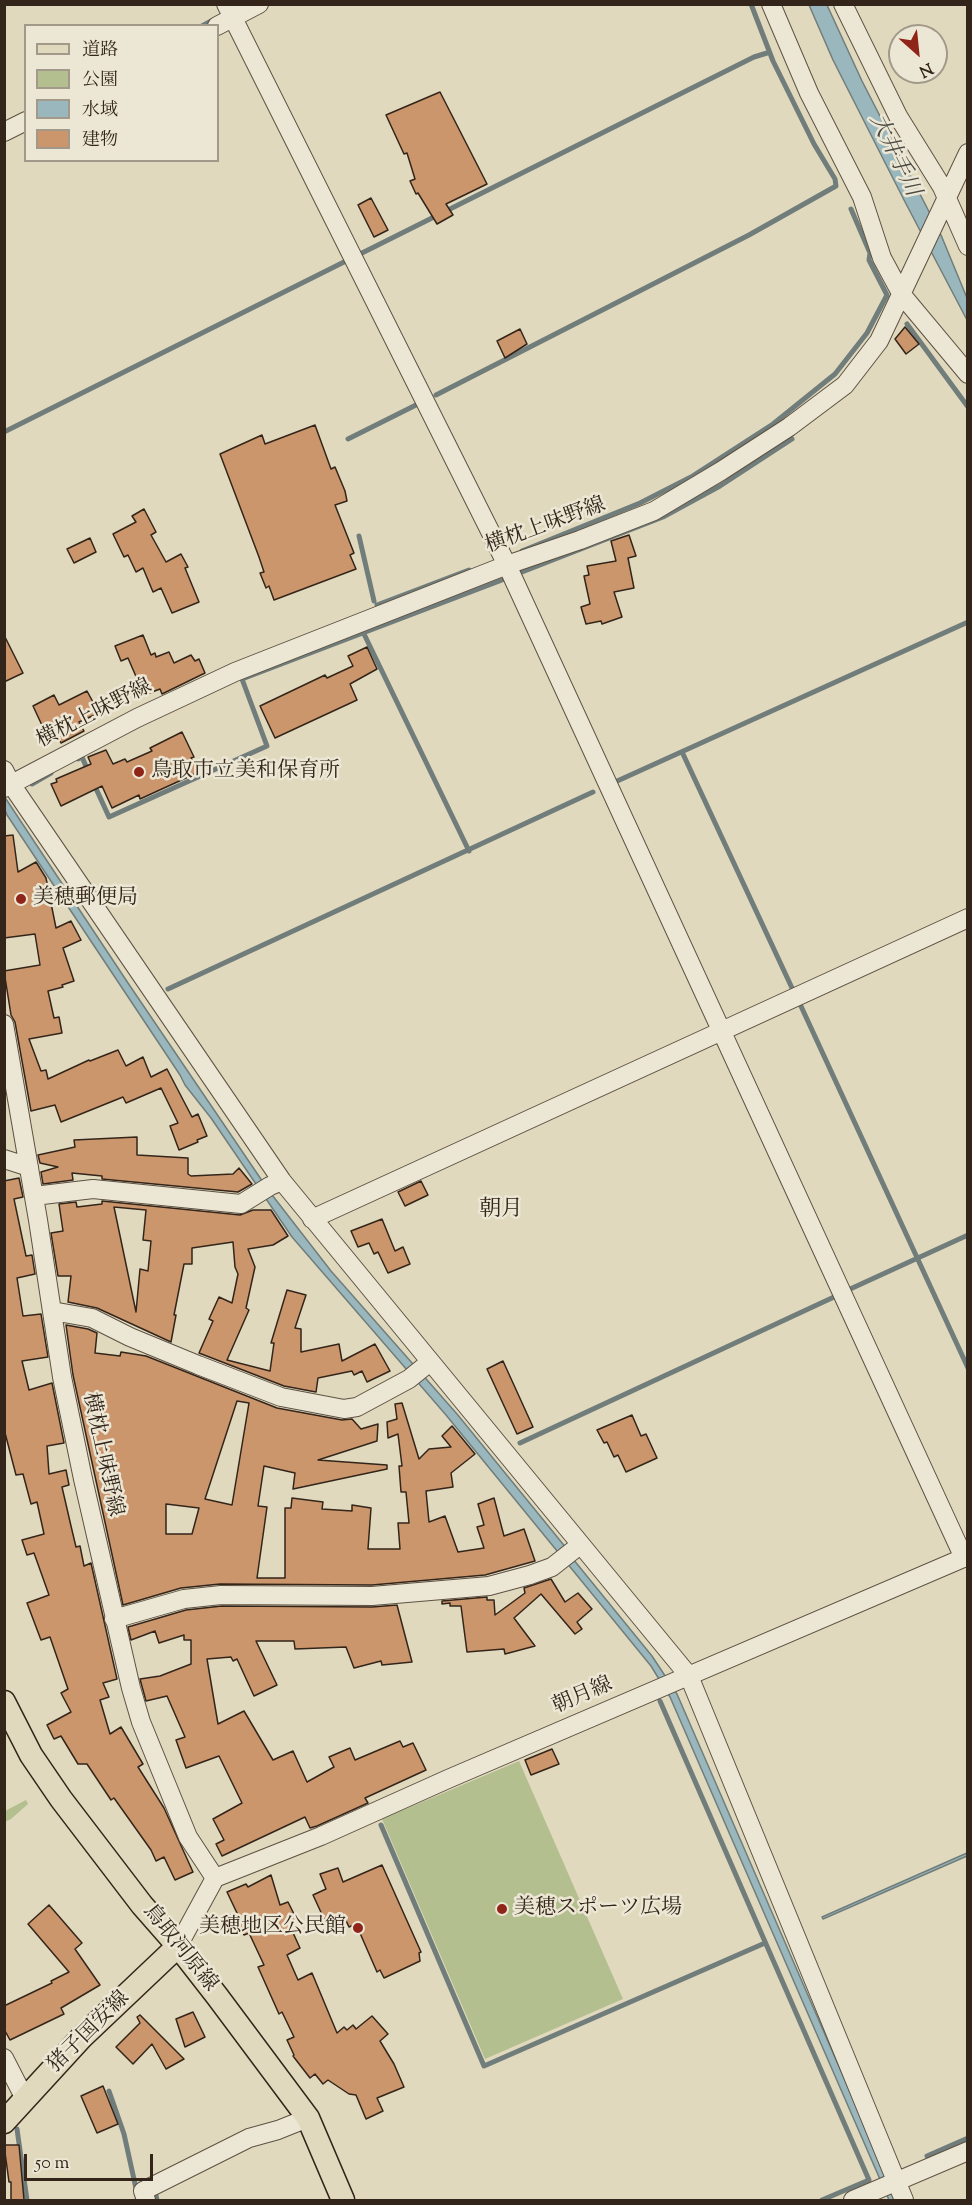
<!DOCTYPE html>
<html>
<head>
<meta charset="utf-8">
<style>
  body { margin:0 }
  #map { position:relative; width:972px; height:2205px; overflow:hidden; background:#e1d9bd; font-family:"Sorts Mill Goudy","Noto Serif JP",serif }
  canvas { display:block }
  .frame { position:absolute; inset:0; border:6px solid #33251a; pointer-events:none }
  .legend { position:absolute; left:24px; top:24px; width:195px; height:138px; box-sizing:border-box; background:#ece6d4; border:2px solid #a2998a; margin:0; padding:8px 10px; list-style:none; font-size:18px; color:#33251a }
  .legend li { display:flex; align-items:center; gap:12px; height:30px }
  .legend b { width:30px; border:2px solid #a2998a }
  .north { position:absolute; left:888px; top:24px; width:60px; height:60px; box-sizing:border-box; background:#ece6d4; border:2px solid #a2998a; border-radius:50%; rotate:153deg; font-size:16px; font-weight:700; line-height:24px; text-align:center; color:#33251a }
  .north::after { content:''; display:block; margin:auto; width:21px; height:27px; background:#8f2418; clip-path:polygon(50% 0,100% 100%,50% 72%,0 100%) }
  .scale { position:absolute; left:24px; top:2154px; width:129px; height:27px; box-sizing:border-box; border:3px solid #33251a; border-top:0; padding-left:8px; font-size:18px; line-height:21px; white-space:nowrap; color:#33251a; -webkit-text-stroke:4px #ece6d4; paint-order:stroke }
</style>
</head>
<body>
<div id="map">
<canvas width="972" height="2205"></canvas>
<div class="frame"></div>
<ul class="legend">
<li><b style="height:8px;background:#e1d9bd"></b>道路</li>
<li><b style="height:16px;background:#b4bf90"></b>公園</li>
<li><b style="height:16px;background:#99b7bc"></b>水域</li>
<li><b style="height:16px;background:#cc966d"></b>建物</li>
</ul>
<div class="north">N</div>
<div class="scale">50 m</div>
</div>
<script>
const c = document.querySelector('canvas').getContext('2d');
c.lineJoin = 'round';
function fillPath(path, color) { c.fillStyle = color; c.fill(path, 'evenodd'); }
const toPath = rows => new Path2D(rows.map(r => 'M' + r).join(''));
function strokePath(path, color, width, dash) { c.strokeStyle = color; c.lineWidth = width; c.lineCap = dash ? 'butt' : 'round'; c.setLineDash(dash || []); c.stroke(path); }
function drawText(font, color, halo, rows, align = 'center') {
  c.font = font + ' "Sorts Mill Goudy","Noto Serif JP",serif'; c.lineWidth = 5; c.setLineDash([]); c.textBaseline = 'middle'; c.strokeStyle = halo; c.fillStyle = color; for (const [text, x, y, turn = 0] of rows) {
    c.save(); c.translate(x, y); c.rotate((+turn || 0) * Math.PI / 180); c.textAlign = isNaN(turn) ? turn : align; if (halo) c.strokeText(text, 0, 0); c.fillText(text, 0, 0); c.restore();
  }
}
fillPath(toPath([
  [519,1761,623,1999,485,2059,382,1819],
  [26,1800,28,1804,11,1819,5,1822,5,1811]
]), '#b4bf90');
const water = toPath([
  [809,5,827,5,862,81,941,235,967,298,967,320,904,200,833,60,809,5],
  [4,796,128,983,269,1191,331,1271,457,1414,567,1549,573,1559,652,1656,677,1694,897,2200,889,2200,670,1697,651,1666,446,1415,292,1237,211,1118,185,1085,180,1075,7,815,5,810,4,796],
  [967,1853,967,1856,823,1919,822,1917,967,1853]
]);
fillPath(water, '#99b7bc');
strokePath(water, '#707d7b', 1.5);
strokePath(toPath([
  [202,26,213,20],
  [360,254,754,57,767,53],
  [907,324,968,407],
  [436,395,749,235,836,186,835,179,814,144,773,61,751,4],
  [4,432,348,260],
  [348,439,420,403],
  [359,536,374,601],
  [522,551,640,503,691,477,773,424,835,374,867,333,887,295,869,260,870,253,851,209],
  [522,572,663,517,720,486,792,439],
  [377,605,469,570],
  [364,634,469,851],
  [683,754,792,988],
  [78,759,82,757,88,771],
  [93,782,109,817,267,746,242,679,502,580],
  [615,782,968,622],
  [32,784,51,773],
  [168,989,593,792],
  [800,1004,968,1368],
  [848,1290,968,1235],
  [520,1443,834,1297],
  [660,1701,869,2180,822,2200],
  [381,1825,484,2066,765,1943],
  [109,2091,124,2134,137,2193],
  [17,2129,27,2200],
  [927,2156,968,2138],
  [155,2191,157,2200]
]), '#707d7b', 5);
const building = toPath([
  [440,92,487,184,446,204,453,215,437,224,418,193,416,194,410,181,415,179,407,153,404,154,386,115,440,92],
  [371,198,388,230,374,237,358,205,371,198],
  [905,327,919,344,906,354,895,339,905,327],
  [520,329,527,344,505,358,497,341,520,329],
  [315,425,331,469,335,467,345,491,347,501,335,505,354,553,350,555,356,569,274,600,269,586,266,588,260,573,264,572,259,557,220,454,262,435,265,444,315,425],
  [144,509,156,532,151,535,166,562,181,554,188,567,185,568,199,602,172,613,161,588,153,592,143,568,136,572,128,555,124,557,113,534,136,522,132,516,144,509],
  [629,535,636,556,628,558,634,588,614,592,622,617,602,624,601,621,586,624,581,607,590,604,584,576,589,575,587,566,616,561,611,541,629,535],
  [90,538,96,552,74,563,67,549,90,538],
  [4,635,23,673,4,682,4,635],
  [143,635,151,655,155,653,156,657,169,652,174,663,191,655,195,661,199,659,205,673,162,694,160,689,144,695,128,658,121,661,115,646,143,635],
  [367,647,377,669,350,684,357,700,275,738,260,706,325,675,327,678,353,666,348,656,367,647],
  [87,691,99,713,79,722,84,731,61,743,55,732,47,736,33,706,54,695,59,705,87,691],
  [182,732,194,757,191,758,199,772,140,799,139,795,112,808,102,786,61,806,51,784,57,782,56,779,91,764,88,757,106,750,113,764,125,759,127,762,152,751,150,748,182,732],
  [13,835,18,872,36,862,46,878,56,928,71,921,81,940,63,948,74,981,62,985,63,987,48,991,54,1018,59,1017,62,1033,29,1039,41,1071,46,1070,48,1079,89,1060,90,1061,118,1050,126,1066,143,1057,151,1077,167,1069,192,1117,198,1114,207,1136,197,1140,198,1142,179,1150,170,1126,178,1123,161,1088,126,1103,123,1097,61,1122,55,1105,31,1111,15,1022,11,1015,4,971,40,965,35,934,4,938,4,836,13,835],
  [137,1137,137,1155,188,1158,188,1174,191,1176,233,1174,239,1168,252,1184,238,1192,102,1179,102,1176,72,1173,73,1180,43,1184,41,1172,58,1167,40,1163,38,1155,75,1147,74,1140,137,1137],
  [19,1178,23,1197,14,1199,26,1256,32,1255,35,1274,17,1278,23,1316,41,1314,48,1357,22,1361,29,1390,52,1383,64,1443,47,1446,49,1474,66,1470,69,1485,62,1487,71,1526,76,1547,80,1546,84,1566,91,1563,117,1679,103,1683,109,1697,100,1700,110,1734,121,1727,143,1764,138,1767,164,1808,193,1872,175,1880,164,1857,156,1861,151,1850,114,1798,111,1800,87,1764,78,1764,61,1736,54,1739,47,1725,71,1712,61,1693,68,1689,50,1637,41,1640,27,1603,49,1595,34,1553,27,1555,22,1540,44,1534,37,1502,31,1504,23,1474,16,1475,4,1429,4,1181,19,1178],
  [421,1181,428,1195,405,1206,398,1192,421,1181],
  [102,1201,240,1215,253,1210,271,1210,288,1236,273,1245,248,1249,255,1267,246,1308,249,1310,227,1360,270,1371,274,1343,271,1343,287,1290,306,1295,295,1328,301,1329,301,1352,339,1344,342,1361,375,1344,390,1371,367,1382,362,1371,354,1375,352,1371,318,1378,316,1392,284,1386,199,1353,213,1321,209,1319,219,1297,232,1303,238,1274,235,1267,233,1242,192,1248,192,1264,184,1264,174,1315,176,1315,171,1342,97,1308,68,1302,71,1276,58,1276,51,1233,63,1231,59,1204,76,1202,77,1207,102,1204,102,1201],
  [114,1207,146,1210,143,1240,151,1241,148,1271,140,1269,136,1312,114,1207],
  [382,1219,395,1251,403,1247,410,1264,388,1273,378,1252,374,1254,369,1243,358,1247,351,1231,382,1219],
  [66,1325,88,1329,97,1333,95,1353,120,1356,121,1352,146,1356,277,1408,342,1420,352,1419,361,1429,378,1424,377,1441,318,1460,387,1465,387,1469,293,1489,295,1473,264,1466,258,1506,267,1507,257,1578,285,1578,285,1508,291,1508,292,1498,323,1502,322,1509,352,1511,352,1505,371,1508,368,1549,400,1549,398,1523,409,1523,406,1492,401,1492,399,1466,402,1466,398,1434,388,1438,387,1422,397,1419,395,1404,402,1403,419,1459,429,1449,451,1447,442,1436,452,1426,475,1454,451,1473,453,1487,426,1491,429,1522,445,1516,458,1552,484,1548,477,1527,484,1525,478,1504,494,1498,504,1536,524,1529,535,1561,485,1575,372,1585,220,1584,181,1588,123,1605,73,1375,66,1325],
  [237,1401,249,1403,232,1505,205,1499,237,1401],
  [166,1504,199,1508,192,1534,166,1534,166,1504],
  [503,1361,533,1427,517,1434,487,1369,503,1361],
  [632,1415,641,1436,646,1434,657,1458,626,1472,618,1455,614,1457,607,1442,604,1443,597,1430,632,1415],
  [551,1579,565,1602,578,1593,592,1609,577,1622,582,1629,575,1634,541,1594,514,1618,535,1646,505,1654,504,1649,467,1652,461,1606,450,1606,450,1603,442,1604,442,1601,487,1597,487,1600,494,1600,495,1615,525,1593,524,1588,551,1579],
  [397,1605,412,1662,382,1665,381,1661,354,1668,346,1647,295,1649,294,1641,256,1641,277,1685,254,1696,237,1659,233,1661,231,1657,207,1659,218,1724,244,1711,273,1760,293,1751,307,1782,334,1767,329,1757,350,1748,355,1760,400,1741,403,1747,413,1743,426,1770,365,1798,368,1803,317,1826,310,1828,305,1817,222,1856,216,1844,224,1840,213,1819,242,1803,219,1756,186,1768,176,1740,185,1737,167,1696,146,1701,140,1679,160,1676,191,1664,191,1640,184,1640,184,1635,159,1643,155,1631,131,1640,128,1627,186,1610,222,1606,372,1607,397,1605],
  [552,1749,559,1764,531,1775,525,1760,552,1749],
  [382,1865,421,1952,419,1953,420,1961,384,1978,380,1970,377,1972,356,1924,349,1927,343,1914,325,1921,313,1895,326,1889,320,1874,338,1868,343,1882,382,1865],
  [271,1875,280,1905,288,1902,297,1920,289,1924,300,1948,287,1955,298,1980,312,1973,337,2033,344,2027,347,2030,353,2025,356,2029,372,2016,388,2034,380,2041,394,2064,404,2087,377,2098,383,2111,366,2119,356,2095,349,2094,328,2080,323,2084,315,2074,310,2078,293,2056,294,2055,287,2040,294,2037,282,2012,279,2014,258,1967,264,1965,249,1933,244,1935,240,1927,234,1931,228,1916,237,1913,227,1892,246,1884,248,1887,271,1875],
  [49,1905,82,1943,75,1949,100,1985,61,2008,64,2014,10,2040,4,2029,4,2006,52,1983,51,1981,69,1972,28,1924,49,1905],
  [193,2012,205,2037,185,2047,176,2019,193,2012],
  [140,2015,184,2059,166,2069,152,2044,133,2064,116,2047,140,2023,137,2017,140,2015],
  [103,2086,118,2124,97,2133,81,2096,103,2086],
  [4,2145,19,2145,24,2200,11,2200,11,2182,9,2182,4,2145]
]);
fillPath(building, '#cc966d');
strokePath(building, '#33251a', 1.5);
const minor = toPath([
  [226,4,507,565,964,1558],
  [771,4,809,93,862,197,882,258,902,295,968,374],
  [843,4,898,116,942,187,968,246],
  [217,26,259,4],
  [4,132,26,121],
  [4,770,11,784,282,1181,689,1676,904,2200],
  [4,788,137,718,235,672,507,565,580,540,654,511,721,471,789,427,845,385,879,341,968,153],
  [4,1024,38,1220,62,1377,83,1479,131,1688,141,1722,188,1837,215,1878],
  [4,1159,29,1167],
  [34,1196,93,1189,241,1204,270,1186,282,1181],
  [312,1219,968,918],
  [52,1311,92,1318,130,1337,198,1365,281,1397,344,1409,357,1407,409,1379,430,1362],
  [114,1619,184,1599,221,1595,372,1596,489,1586,530,1575,552,1567,580,1545],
  [215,1878,321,1836,448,1779,968,1556],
  [178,1946,215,1878],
  [4,2058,25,2099],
  [146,2200,143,2191,249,2138,278,2130,308,2118],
  [853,2200,968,2151]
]);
const major = toPath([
  [4,1702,31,1755,61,1799,142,1905,178,1946,217,1996,308,2118,343,2200],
  [4,2122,81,2038,178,1946]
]);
strokePath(minor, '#5e5243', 20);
strokePath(major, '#33251a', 25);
strokePath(minor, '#ece6d4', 18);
strokePath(major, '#e1d9bd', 22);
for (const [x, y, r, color] of [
  [139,772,6,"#8f2418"],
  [21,899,6,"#8f2418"],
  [502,1909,6,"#8f2418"],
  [358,1928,6,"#8f2418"]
]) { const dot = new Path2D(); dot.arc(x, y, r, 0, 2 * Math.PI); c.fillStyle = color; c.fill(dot); strokePath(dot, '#ece6d4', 2); }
drawText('21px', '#33251a', '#ece6d4', [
  ["横枕上味野線",546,527,-20],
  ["横枕上味野線",95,715,-27],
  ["横枕上味野線",101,1455,78],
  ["朝月線",583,1697,-23],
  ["鳥取河原線",179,1949,51],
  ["猪子国安線",90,2033,-45]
]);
drawText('21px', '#33251a', '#ece6d4', [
  ["鳥取市立美和保育所",151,772],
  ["美穂郵便局",33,899],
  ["美穂スポーツ広場",514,1909],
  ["美穂地区公民館",346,1928,"right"]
], 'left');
drawText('italic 22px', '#4c4a42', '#ece6d4', [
  ["大井手川",893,156,64]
]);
drawText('22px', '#33251a', '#ece6d4', [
  ["朝月",501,1211]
]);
</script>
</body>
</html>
